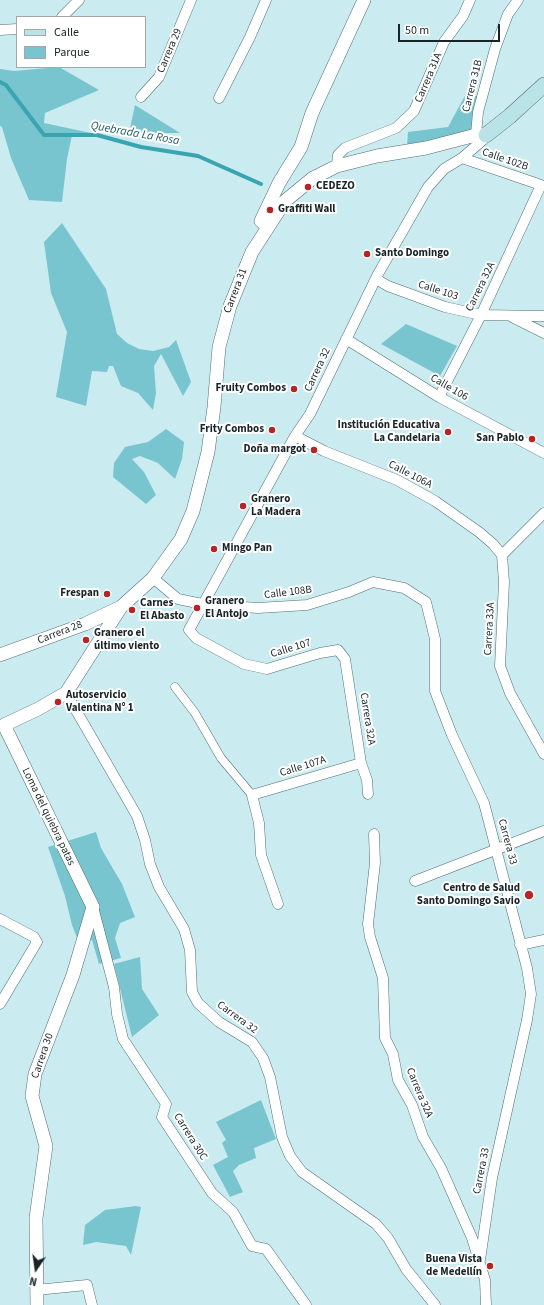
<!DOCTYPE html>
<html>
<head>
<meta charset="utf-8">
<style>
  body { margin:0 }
  #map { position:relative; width:544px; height:1305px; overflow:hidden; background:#caebef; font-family:"Source Sans 3",sans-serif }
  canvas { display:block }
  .legend { position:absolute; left:16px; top:16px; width:130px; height:52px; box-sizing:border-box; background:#fff; border:1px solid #a3a7a8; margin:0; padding:5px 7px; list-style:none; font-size:12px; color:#182426 }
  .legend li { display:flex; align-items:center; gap:8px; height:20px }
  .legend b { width:20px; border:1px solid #a3a7a8 }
  .north { position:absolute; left:16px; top:1249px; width:40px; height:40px; -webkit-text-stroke:3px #fff; paint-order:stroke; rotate:193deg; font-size:11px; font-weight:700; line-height:16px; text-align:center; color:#182426 }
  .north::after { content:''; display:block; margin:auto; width:14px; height:18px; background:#182426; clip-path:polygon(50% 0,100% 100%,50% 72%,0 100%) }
  .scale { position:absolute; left:398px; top:24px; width:102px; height:18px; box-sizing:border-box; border:2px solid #182426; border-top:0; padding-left:5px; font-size:12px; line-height:14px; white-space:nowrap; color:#182426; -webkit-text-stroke:3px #fff; paint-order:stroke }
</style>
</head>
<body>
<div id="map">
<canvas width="544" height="1305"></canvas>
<ul class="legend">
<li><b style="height:5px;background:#b9e3e7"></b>Calle</li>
<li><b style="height:11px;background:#79c5cf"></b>Parque</li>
</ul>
<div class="north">N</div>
<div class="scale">50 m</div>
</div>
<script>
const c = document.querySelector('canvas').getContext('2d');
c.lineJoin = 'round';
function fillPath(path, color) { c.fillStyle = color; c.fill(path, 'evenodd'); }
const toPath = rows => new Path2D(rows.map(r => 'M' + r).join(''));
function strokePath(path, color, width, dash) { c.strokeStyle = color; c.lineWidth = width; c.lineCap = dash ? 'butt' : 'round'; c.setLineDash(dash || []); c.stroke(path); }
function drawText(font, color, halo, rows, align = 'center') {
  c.font = font + ' "Source Sans 3",sans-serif'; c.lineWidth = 4; c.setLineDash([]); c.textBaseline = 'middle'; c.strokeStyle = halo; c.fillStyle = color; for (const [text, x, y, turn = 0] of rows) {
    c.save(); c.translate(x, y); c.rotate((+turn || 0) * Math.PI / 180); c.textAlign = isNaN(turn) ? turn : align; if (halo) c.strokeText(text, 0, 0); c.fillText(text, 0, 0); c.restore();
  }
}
fillPath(toPath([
  [59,67,99,90,45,113,44,123,91,133,72,135,67,159,62,202,29,200,11,158,2,127,0,126,0,69,14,71],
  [467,92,478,97,474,131,407,147,408,132,448,127],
  [135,105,180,133,129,133],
  [62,223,106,289,117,334,127,343,139,349,153,351,169,347,176,340,191,382,183,396,161,354,154,366,156,393,153,410,138,393,121,386,113,366,109,366,107,372,92,371,86,406,56,397,67,332,51,293,44,242],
  [406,324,457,346,440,376,381,344],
  [166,429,184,442,182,459,175,479,158,463,140,456,132,459,144,472,156,495,146,504,113,477,114,463,125,447,148,442],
  [96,832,101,848,122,884,135,917,120,923,115,938,121,958,99,964,92,940,79,943,72,925,65,896,48,847],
  [140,957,142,989,159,1015,132,1037,114,964],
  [261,1100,276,1139,254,1148,256,1158,239,1165,233,1171,243,1192,230,1197,213,1165,228,1157,222,1143,226,1140,216,1122],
  [136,1206,141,1207,131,1255,126,1246,96,1242,83,1245,85,1225,105,1210]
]), '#79c5cf');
strokePath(toPath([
  [0,82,6,85,44,135,97,135,141,147,198,156,261,184]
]), '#3aa5b1', 4);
const pedestrian = toPath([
  [175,687,195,713,221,758,252,795]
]);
const minor = toPath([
  [62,17,79,0],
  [0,30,17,29],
  [141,97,159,77,191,0],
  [219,98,250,37,266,0],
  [476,135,478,112,495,49,508,14,518,0],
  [337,166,338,155,345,148,396,128,414,111,444,42,463,16,470,0],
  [376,279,388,286,445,307,481,315,544,316],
  [512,317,544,333],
  [346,339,439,397,544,453],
  [439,397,481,315,541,185,462,158],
  [295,436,324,451,397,480,435,501,479,532,493,544,502,555],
  [502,555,504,582,500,666,510,693,544,754],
  [502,555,544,513],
  [153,578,178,599,202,604,258,608,307,605,349,592,373,582,404,588,426,602,435,639,435,691,452,735,484,803,527,968,531,994,527,1020,492,1178,480,1260],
  [66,693,137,816,145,840,150,864,159,887,184,929,190,950,192,992,198,1003,219,1022,252,1042,263,1058,270,1077,282,1137,290,1156,302,1172,376,1224,388,1238,406,1269,435,1305],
  [368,794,367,780,361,763,345,659,338,650,320,653,267,669,244,664,196,638,189,630,295,436,310,414,378,274,428,187,444,169,462,158,483,140,486,135],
  [374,834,375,863,368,924,370,937,383,978,385,1038,393,1054,398,1080,412,1105,423,1137,441,1168,472,1238,485,1280,486,1305],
  [415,881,544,831],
  [278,904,261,855,259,823,252,795,361,763],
  [93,907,114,987,117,1014,123,1039,166,1104,162,1117,212,1193,233,1212,252,1246,266,1249,306,1305],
  [0,919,34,937,37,942,0,1004],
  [520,945,544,940],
  [36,1290,87,1285,92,1305]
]);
const tertiary = toPath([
  [268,227,261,221,279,183,301,147,312,113,364,0],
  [0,655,85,624,121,607,153,578,181,539,193,511,208,452,214,407,219,347,230,306,252,252,285,201,313,178,337,166,377,156,426,148,476,135,486,135],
  [37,1305,36,1218,46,1146,32,1096,35,1074,73,975,93,907,4,725,38,709,66,693,121,607]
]);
const secondary = toPath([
  [486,135,510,116,544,85]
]);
strokePath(pedestrian, '#516f73', 9);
strokePath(minor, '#516f73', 11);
strokePath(tertiary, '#516f73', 14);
strokePath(secondary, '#516f73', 16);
strokePath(pedestrian, '#fff', 8);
strokePath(minor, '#fff', 10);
strokePath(tertiary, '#fff', 13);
strokePath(secondary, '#b9e3e7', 15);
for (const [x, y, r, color] of [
  [308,187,4,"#b52526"],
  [270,210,4,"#b52526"],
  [367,254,4,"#b52526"],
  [294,389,4,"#b52526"],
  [272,430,4,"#b52526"],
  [448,432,4,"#b52526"],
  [532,439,4,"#b52526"],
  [314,450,4,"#b52526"],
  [243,506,4,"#b52526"],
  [214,549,4,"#b52526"],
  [107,594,4,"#b52526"],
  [197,608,4,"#b52526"],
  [132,610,4,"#b52526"],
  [86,640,4,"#b52526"],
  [58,702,4,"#b52526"],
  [529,895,5,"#b52526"],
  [490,1266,4,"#b52526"]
]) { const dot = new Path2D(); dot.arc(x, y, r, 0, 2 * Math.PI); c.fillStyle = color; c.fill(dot); strokePath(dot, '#fff', 1.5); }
drawText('11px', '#182426', '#fff', [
  ["Carrera 29",170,51,-67],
  ["Carrera 31A",429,78,-67],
  ["Carrera 31B",473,86,-76],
  ["Calle 102B",505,160,19],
  ["Carrera 32A",481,287,-64],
  ["Carrera 31",236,291,-69],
  ["Calle 103",438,291,18],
  ["Carrera 32",318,370,-65],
  ["Calle 106",449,388,30],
  ["Calle 106A",410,475,27],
  ["Calle 108B",288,593,-7],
  ["Carrera 33A",490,629,-87],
  ["Carrera 28",60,633,-21],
  ["Calle 107",291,649,-17],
  ["Carrera 32A",367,719,81],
  ["Calle 107A",303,767,-17],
  ["Loma del quiebra patas",48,817,64],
  ["Carrera 33",507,842,75],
  ["Carrera 32",237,1018,36],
  ["Carrera 30",43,1056,-71],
  ["Carrera 32A",419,1093,67],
  ["Carrera 30C",190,1137,58],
  ["Carrera 33",482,1171,-79]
]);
drawText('bold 11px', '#182426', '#fff', [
  ["CEDEZO",316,187],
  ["Graffiti Wall",278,210],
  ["Santo Domingo",375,254],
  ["Fruity Combos",286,389,"right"],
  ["Institución Educativa",440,426,"right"],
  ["La Candelaria",440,439,"right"],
  ["Frity Combos",264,430,"right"],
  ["San Pablo",524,439,"right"],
  ["Doña margot",306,450,"right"],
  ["Granero",251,500],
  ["La Madera",251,513],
  ["Mingo Pan",222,549],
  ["Frespan",99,594,"right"],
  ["Granero",205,602],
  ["El Antojo",205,615],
  ["Carnes",140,604],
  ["El Abasto",140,617],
  ["Granero el",94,634],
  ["último viento",94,647],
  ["Autoservicio",66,696],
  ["Valentina N° 1",66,709],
  ["Centro de Salud",520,889,"right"],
  ["Santo Domingo Savio",520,902,"right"],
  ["Buena Vista",482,1260,"right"],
  ["de Medellín",482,1273,"right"]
], 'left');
drawText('italic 12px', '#235e65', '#fff', [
  ["Quebrada La Rosa",135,134,10]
]);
</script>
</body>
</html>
